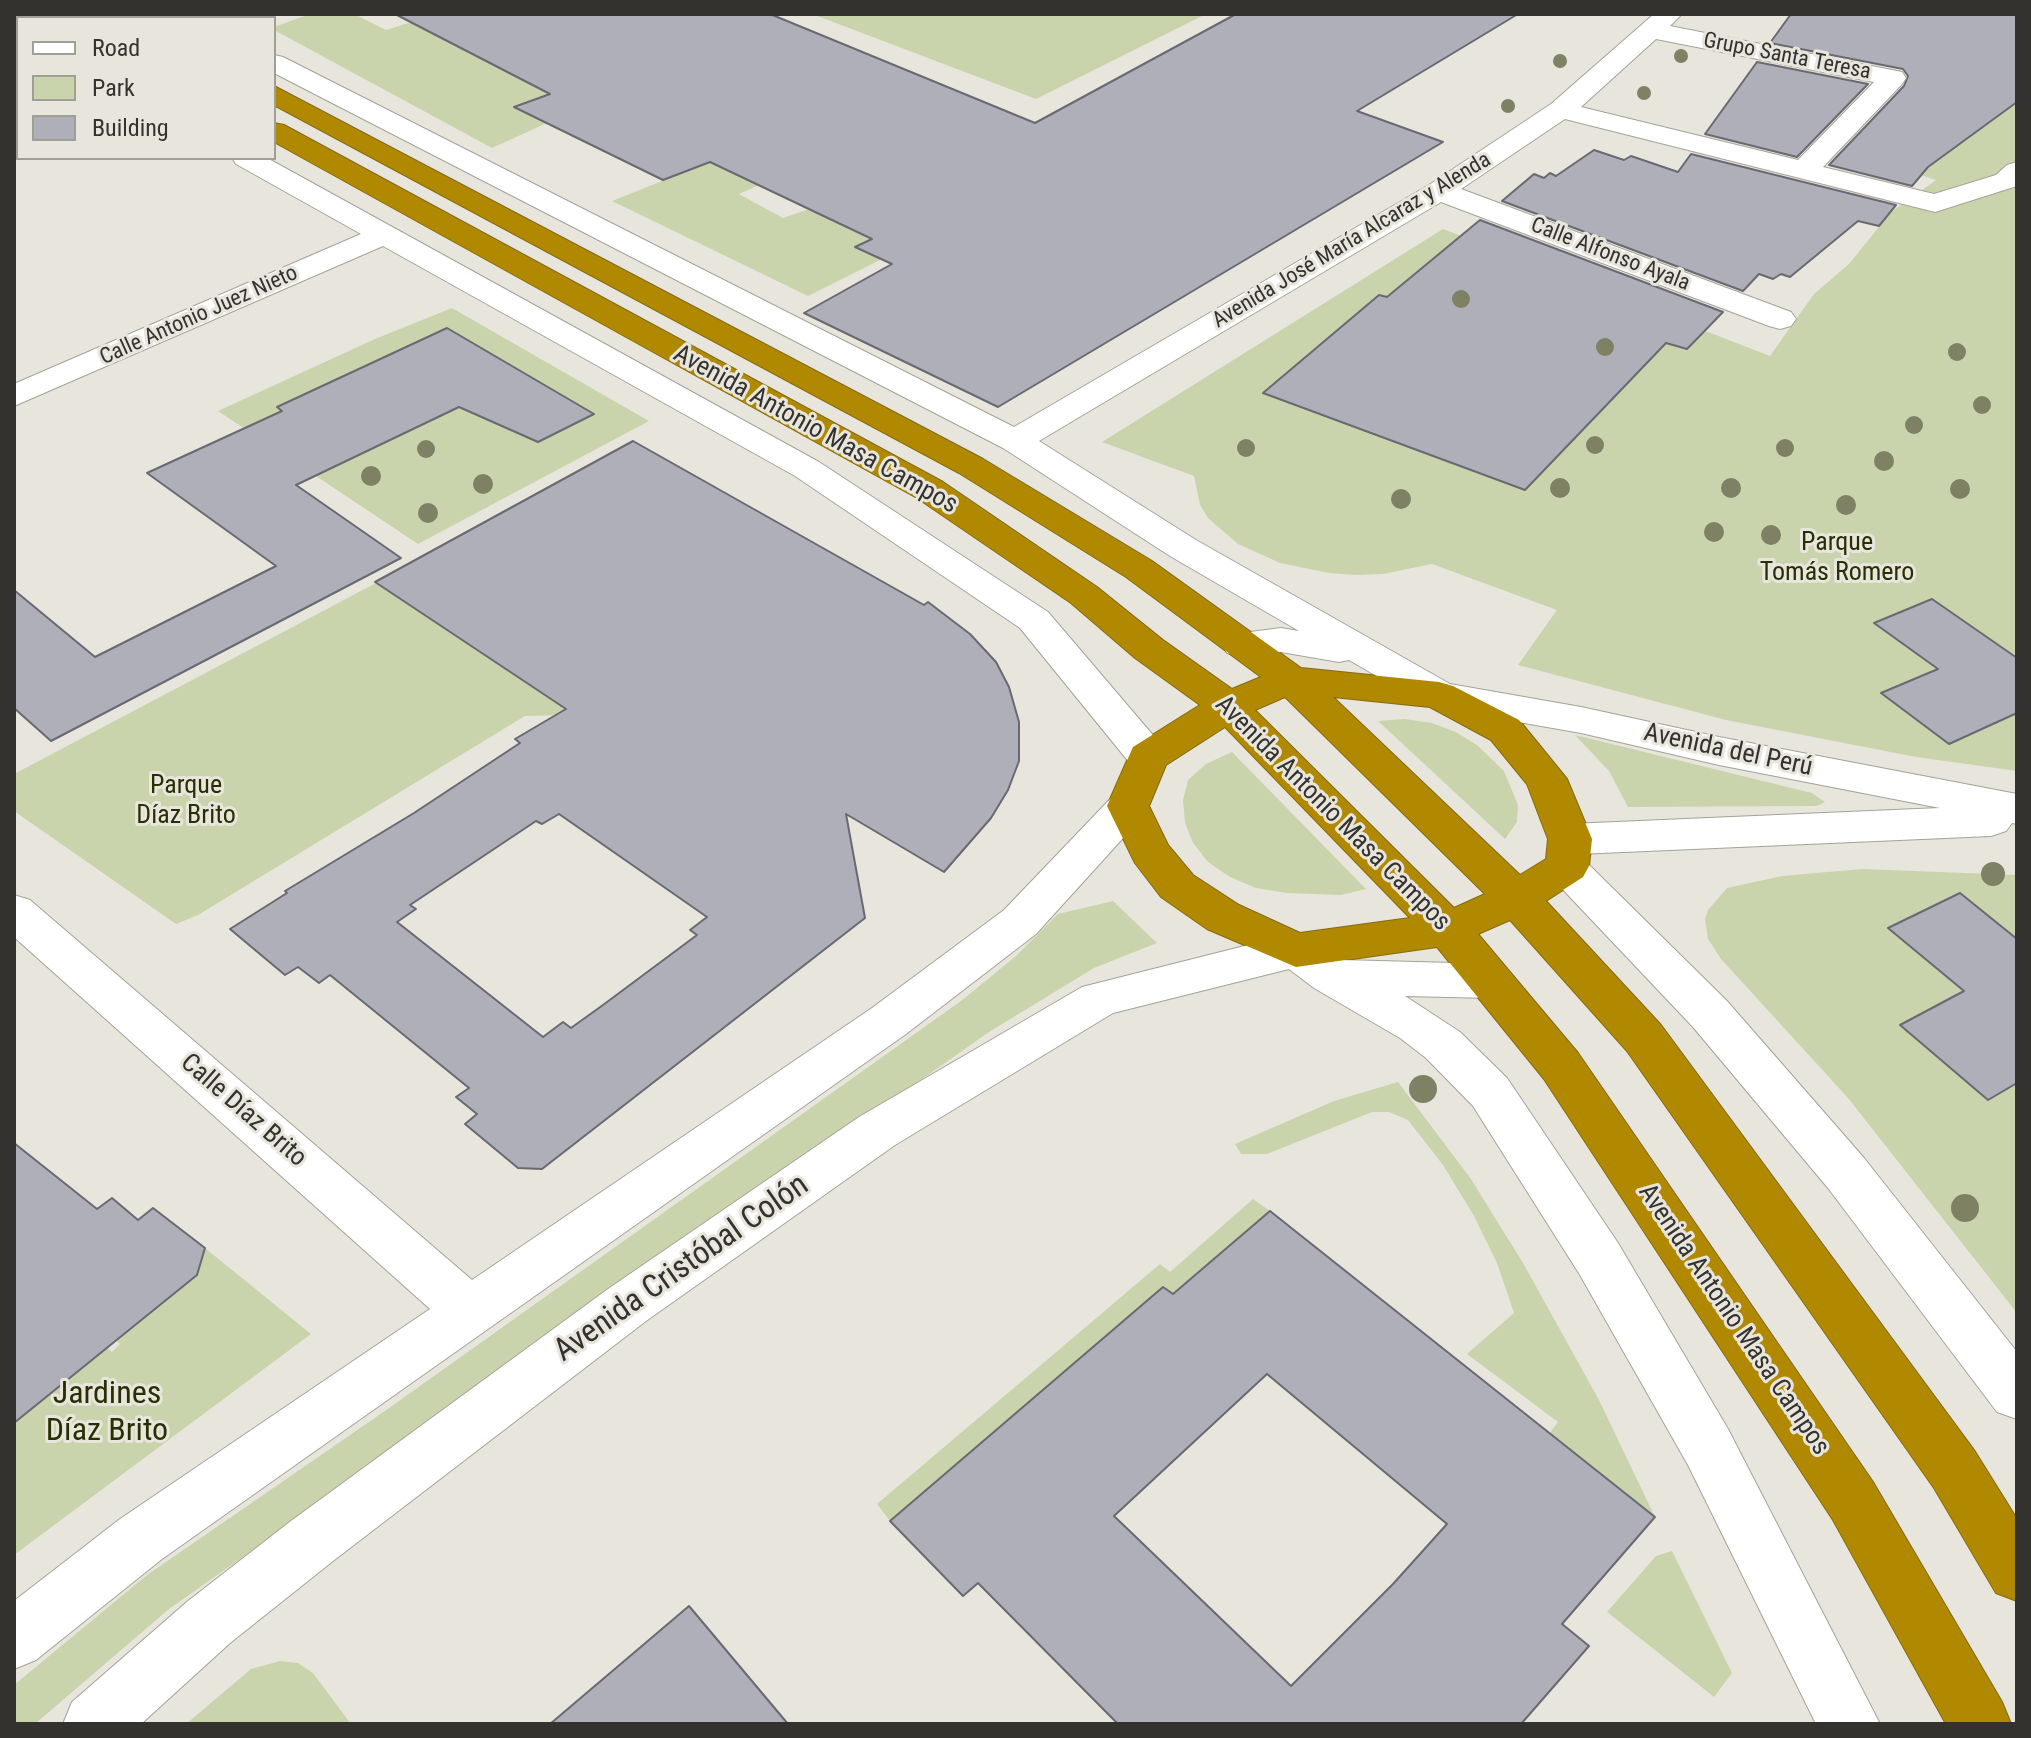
<!DOCTYPE html>
<html>
<head>
<meta charset="utf-8">
<style>
  body { margin:0 }
  #map { position:relative; width:2031px; height:1738px; overflow:hidden; background:#e8e6dc; font-family:"Roboto Condensed",sans-serif }
  canvas { display:block }
  .frame { position:absolute; inset:0; border:16px solid #33322f; pointer-events:none }
  .legend { position:absolute; left:16px; top:16px; width:260px; height:144px; box-sizing:border-box; background:#e8e6dc; border:2px solid #a09e97; margin:0; padding:10px 14px; list-style:none; font-size:24px; color:#33322f }
  .legend li { display:flex; align-items:center; gap:16px; height:40px }
  .legend b { width:40px; border:2px solid #a09e97 }
</style>
</head>
<body>
<div id="map">
<canvas width="2031" height="1738"></canvas>
<div class="frame"></div>
<ul class="legend">
<li><b style="height:10px;background:#fff"></b>Road</li>
<li><b style="height:22px;background:#cad4ac"></b>Park</li>
<li><b style="height:22px;background:#afafb9"></b>Building</li>
</ul>
</div>
<script>
const c = document.querySelector('canvas').getContext('2d');
c.lineJoin = 'round';
function fillPath(path, color) { c.fillStyle = color; c.fill(path, 'evenodd'); }
const toPath = rows => new Path2D(rows.map(r => 'M' + r).join(''));
function strokePath(path, color, width, dash) { c.strokeStyle = color; c.lineWidth = width; c.lineCap = dash ? 'butt' : 'round'; c.setLineDash(dash || []); c.stroke(path); }
function drawText(font, color, halo, rows, align = 'center') {
  c.font = font + ' "Roboto Condensed",sans-serif'; c.lineWidth = 6; c.setLineDash([]); c.textBaseline = 'middle'; c.strokeStyle = halo; c.fillStyle = color; for (const [text, x, y, turn = 0] of rows) {
    c.save(); c.translate(x, y); c.rotate((+turn || 0) * Math.PI / 180); c.textAlign = isNaN(turn) ? turn : align; if (halo) c.strokeText(text, 0, 0); c.fillText(text, 0, 0); c.restore();
  }
}
fillPath(toPath([
  [310,14,354,14,386,30,411,22,550,94,515,107,547,123,492,148,274,30,274,27],
  [812,14,1196,14,1202,16,1036,99],
  [2017,102,2017,771,1916,757,1726,720,1518,665,1557,610,1432,564,1383,574,1356,575,1329,573,1280,563,1238,544,1208,518,1200,505,1194,476,1102,442,1443,229,1770,356,1814,294,1849,264,1891,212,1936,180,1917,174],
  [710,162,759,185,739,194,783,218,809,209,871,240,882,259,808,296,612,201],
  [452,308,649,421,418,544,218,411,375,339],
  [376,583,574,715,525,716,198,915,176,924,14,811,14,774],
  [1405,719,1432,723,1456,732,1477,745,1504,771,1518,805,1517,822,1505,839,1378,721],
  [1575,735,1812,793,1825,802,1817,806,1628,807,1609,771],
  [1232,752,1366,889,1341,895,1287,893,1256,888,1230,877,1208,862,1193,843,1185,823,1183,800,1188,780,1206,764],
  [1862,869,2017,875,2017,1313,1848,1098,1721,959,1708,939,1705,919,1708,910,1727,888,1782,876],
  [1113,901,1157,943,1094,968,989,1032,169,1609,35,1724,14,1724,14,1685,147,1575,382,1413,961,1001,1016,956,1058,914],
  [1398,1082,1471,1179,1523,1263,1599,1400,1655,1517,1549,1434,1558,1422,1467,1354,1514,1313,1497,1263,1474,1216,1443,1165,1408,1120,1389,1112,1372,1112,1267,1154,1241,1154,1235,1144,1334,1101],
  [1253,1199,1270,1211,1173,1295,1163,1287,890,1521,877,1504,1160,1264,1170,1272],
  [205,1248,311,1334,14,1555,14,1423,102,1344,112,1352,120,1344,117,1341,197,1275],
  [1672,1551,1732,1673,1714,1697,1607,1612,1656,1556],
  [280,1661,298,1663,313,1673,351,1724,186,1724,251,1669]
]), '#cad4ac');
const building = toPath([
  [395,14,770,14,1035,123,1236,14,1518,14,1357,111,1443,142,998,407,804,313,892,264,855,247,872,239,710,162,663,180,514,107,550,94,395,14],
  [1791,14,2017,14,2017,102,1928,167,1912,186,1829,165,1904,86,1908,76,1903,69,1770,43,1791,14],
  [1757,62,1868,84,1797,157,1705,134,1757,62],
  [1594,150,1624,160,1631,156,1678,172,1691,154,1896,205,1879,226,1858,221,1790,277,1781,274,1773,279,1759,274,1743,291,1502,201,1534,174,1544,178,1550,173,1556,176,1594,150],
  [1480,220,1723,312,1687,349,1666,343,1525,490,1263,393,1379,295,1387,297,1480,220],
  [447,328,594,414,538,442,459,407,296,485,401,558,51,741,14,708,14,590,95,657,276,566,147,473,282,411,277,407,447,328],
  [633,441,924,605,928,602,970,634,996,662,1009,687,1019,722,1019,761,1008,790,991,818,944,872,846,814,865,918,542,1169,518,1168,465,1124,477,1114,456,1097,469,1088,330,975,319,983,298,967,285,975,230,929,287,893,285,891,414,813,520,743,515,739,566,709,375,582,633,441],
  [559,814,707,917,690,930,697,935,603,1005,571,1028,563,1022,543,1037,397,922,416,909,410,905,536,821,542,824,559,814],
  [1932,599,2017,658,2017,713,1949,744,1881,693,1938,669,1874,623,1932,599],
  [1960,893,2017,939,2017,1083,1988,1100,1900,1025,1964,991,1888,928,1960,893],
  [14,1143,97,1209,112,1198,138,1220,153,1208,205,1248,197,1275,14,1423,14,1143],
  [1270,1211,1655,1517,1562,1624,1589,1646,1521,1724,1118,1724,978,1583,963,1596,890,1521,1163,1287,1173,1294,1270,1211],
  [1267,1374,1447,1524,1393,1584,1291,1686,1114,1516,1267,1374],
  [689,1606,788,1724,550,1724,689,1606]
]);
fillPath(building, '#afafb9');
strokePath(building, '#696971', 2);
const street = toPath([
  [173,14,204,14,207,18,176,18,173,14],
  [231,14,266,14,263,18,228,18,231,14],
  [1654,14,1682,14,1670,26,1902,72,1906,78,1902,84,1823,167,1934,194,1996,175,2007,165,2017,162,2017,186,1935,212,1565,119,1461,189,1791,312,1796,319,1791,326,1780,329,1769,326,1441,202,1039,441,1196,540,1450,684,1581,707,1719,737,2017,794,2017,824,2012,823,2006,831,1991,836,1578,854,1727,1001,1864,1158,2017,1352,2017,1419,1997,1412,1828,1188,1693,1027,1551,877,1545,866,1551,855,1562,852,1555,850,1548,839,1555,828,1570,824,1940,808,1719,765,1581,733,1439,708,1425,704,1349,660,1339,662,1281,652,1241,656,1227,653,1221,644,1227,635,1281,628,1299,631,1170,556,1003,448,274,73,274,55,283,57,1014,427,1429,185,1551,104,1654,14],
  [1656,39,1874,82,1798,160,1581,107,1656,39],
  [14,15,24,18,18,18,18,33,14,32,14,15],
  [18,101,18,117,14,118,14,102,18,101],
  [232,158,267,158,819,462,1048,612,1163,747,1169,757,1163,767,1148,771,1133,767,1020,628,795,476,383,246,14,406,14,384,361,234,236,164,232,158],
  [1128,791,1143,796,1149,806,1143,816,1036,934,906,1034,162,1559,36,1660,14,1669,14,1601,120,1519,430,1309,14,937,14,895,30,900,472,1280,872,1008,1004,910,1113,796,1128,791],
  [1296,933,1312,938,1341,960,1491,964,1507,969,1514,981,1507,993,1491,998,1405,996,1460,1032,1507,1078,1618,1243,1728,1429,1880,1724,1816,1724,1688,1465,1580,1275,1473,1106,1426,1058,1400,1038,1314,988,1289,969,1113,1013,895,1145,646,1321,333,1561,230,1643,141,1724,63,1724,72,1702,188,1601,291,1521,608,1289,859,1117,1082,987,1296,933]
]);
const highway = toPath([
  [46,14,76,14,79,18,49,18,46,14],
  [112,14,142,14,145,18,115,18,112,14],
  [274,86,983,459,1152,561,1301,668,1439,682,1453,686,1519,720,1567,779,1592,839,1589,866,1583,877,1546,901,1661,1025,1974,1450,2017,1519,2017,1601,1996,1593,1934,1488,1627,1051,1510,920,1478,934,1578,1053,1873,1482,2002,1702,2011,1724,1946,1724,1833,1520,1544,1079,1437,947,1296,967,1207,929,1161,897,1135,863,1107,806,1133,747,1200,705,1135,658,1071,603,917,498,274,142,274,123,284,125,943,482,1097,587,1163,640,1232,689,1261,677,1126,577,959,473,274,105,274,86],
  [1285,697,1485,894,1454,908,1255,710,1285,697],
  [1333,697,1430,707,1491,740,1527,784,1548,839,1546,859,1520,875,1333,697],
  [1225,727,1410,918,1300,933,1239,905,1193,875,1168,845,1149,806,1166,765,1225,727]
]);
strokePath(street, '#a4a399', 2);
strokePath(highway, '#856b11', 2);
fillPath(street, '#fff');
fillPath(highway, '#b18901');
c.fillStyle = '#7e8164';
for (const [x, y, r] of [
  [1681,56,7],
  [1560,61,7],
  [1644,93,7],
  [1508,106,7],
  [1461,299,9],
  [1605,347,9],
  [1957,352,9],
  [1982,405,9],
  [1914,425,9],
  [1595,445,9],
  [1246,448,9],
  [1785,448,9],
  [426,449,9],
  [1884,461,10],
  [371,476,10],
  [483,484,10],
  [1560,488,10],
  [1731,488,10],
  [1960,489,10],
  [1401,499,10],
  [1846,505,10],
  [428,513,10],
  [1714,532,10],
  [1771,535,10],
  [1993,874,12],
  [1423,1089,14],
  [1965,1208,14]
]) { c.beginPath(); c.arc(x, y, r, 0, 2 * Math.PI); c.fill(); }
drawText('22px', '#33322f', '#e8e6dc', [
  ["Grupo Santa Teresa",1787,57,11],
  ["Avenida José María Alcaraz y Alenda",1352,241,-31],
  ["Calle Alfonso Ayala",1610,255,21],
  ["Calle Antonio Juez Nieto",199,316,-24]
]);
drawText('26px', '#33322f', '#e8e6dc', [
  ["Avenida Antonio Masa Campos",815,430,29],
  ["Avenida del Perú",1728,751,12],
  ["Avenida Antonio Masa Campos",1332,814,45],
  ["Calle Díaz Brito",243,1111,41],
  ["Avenida Antonio Masa Campos",1733,1320,56]
]);
drawText('26px', '#282f01', '#e8e6dc', [
  ["Parque",1837,543],
  ["Tomás Romero",1837,573],
  ["Parque",186,786],
  ["Díaz Brito",186,816]
]);
drawText('32px', '#33322f', '#e8e6dc', [
  ["Avenida Cristóbal Colón",682,1269,-35]
]);
drawText('32px', '#282f01', '#e8e6dc', [
  ["Jardines",107,1395],
  ["Díaz Brito",107,1432]
]);
</script>
</body>
</html>
